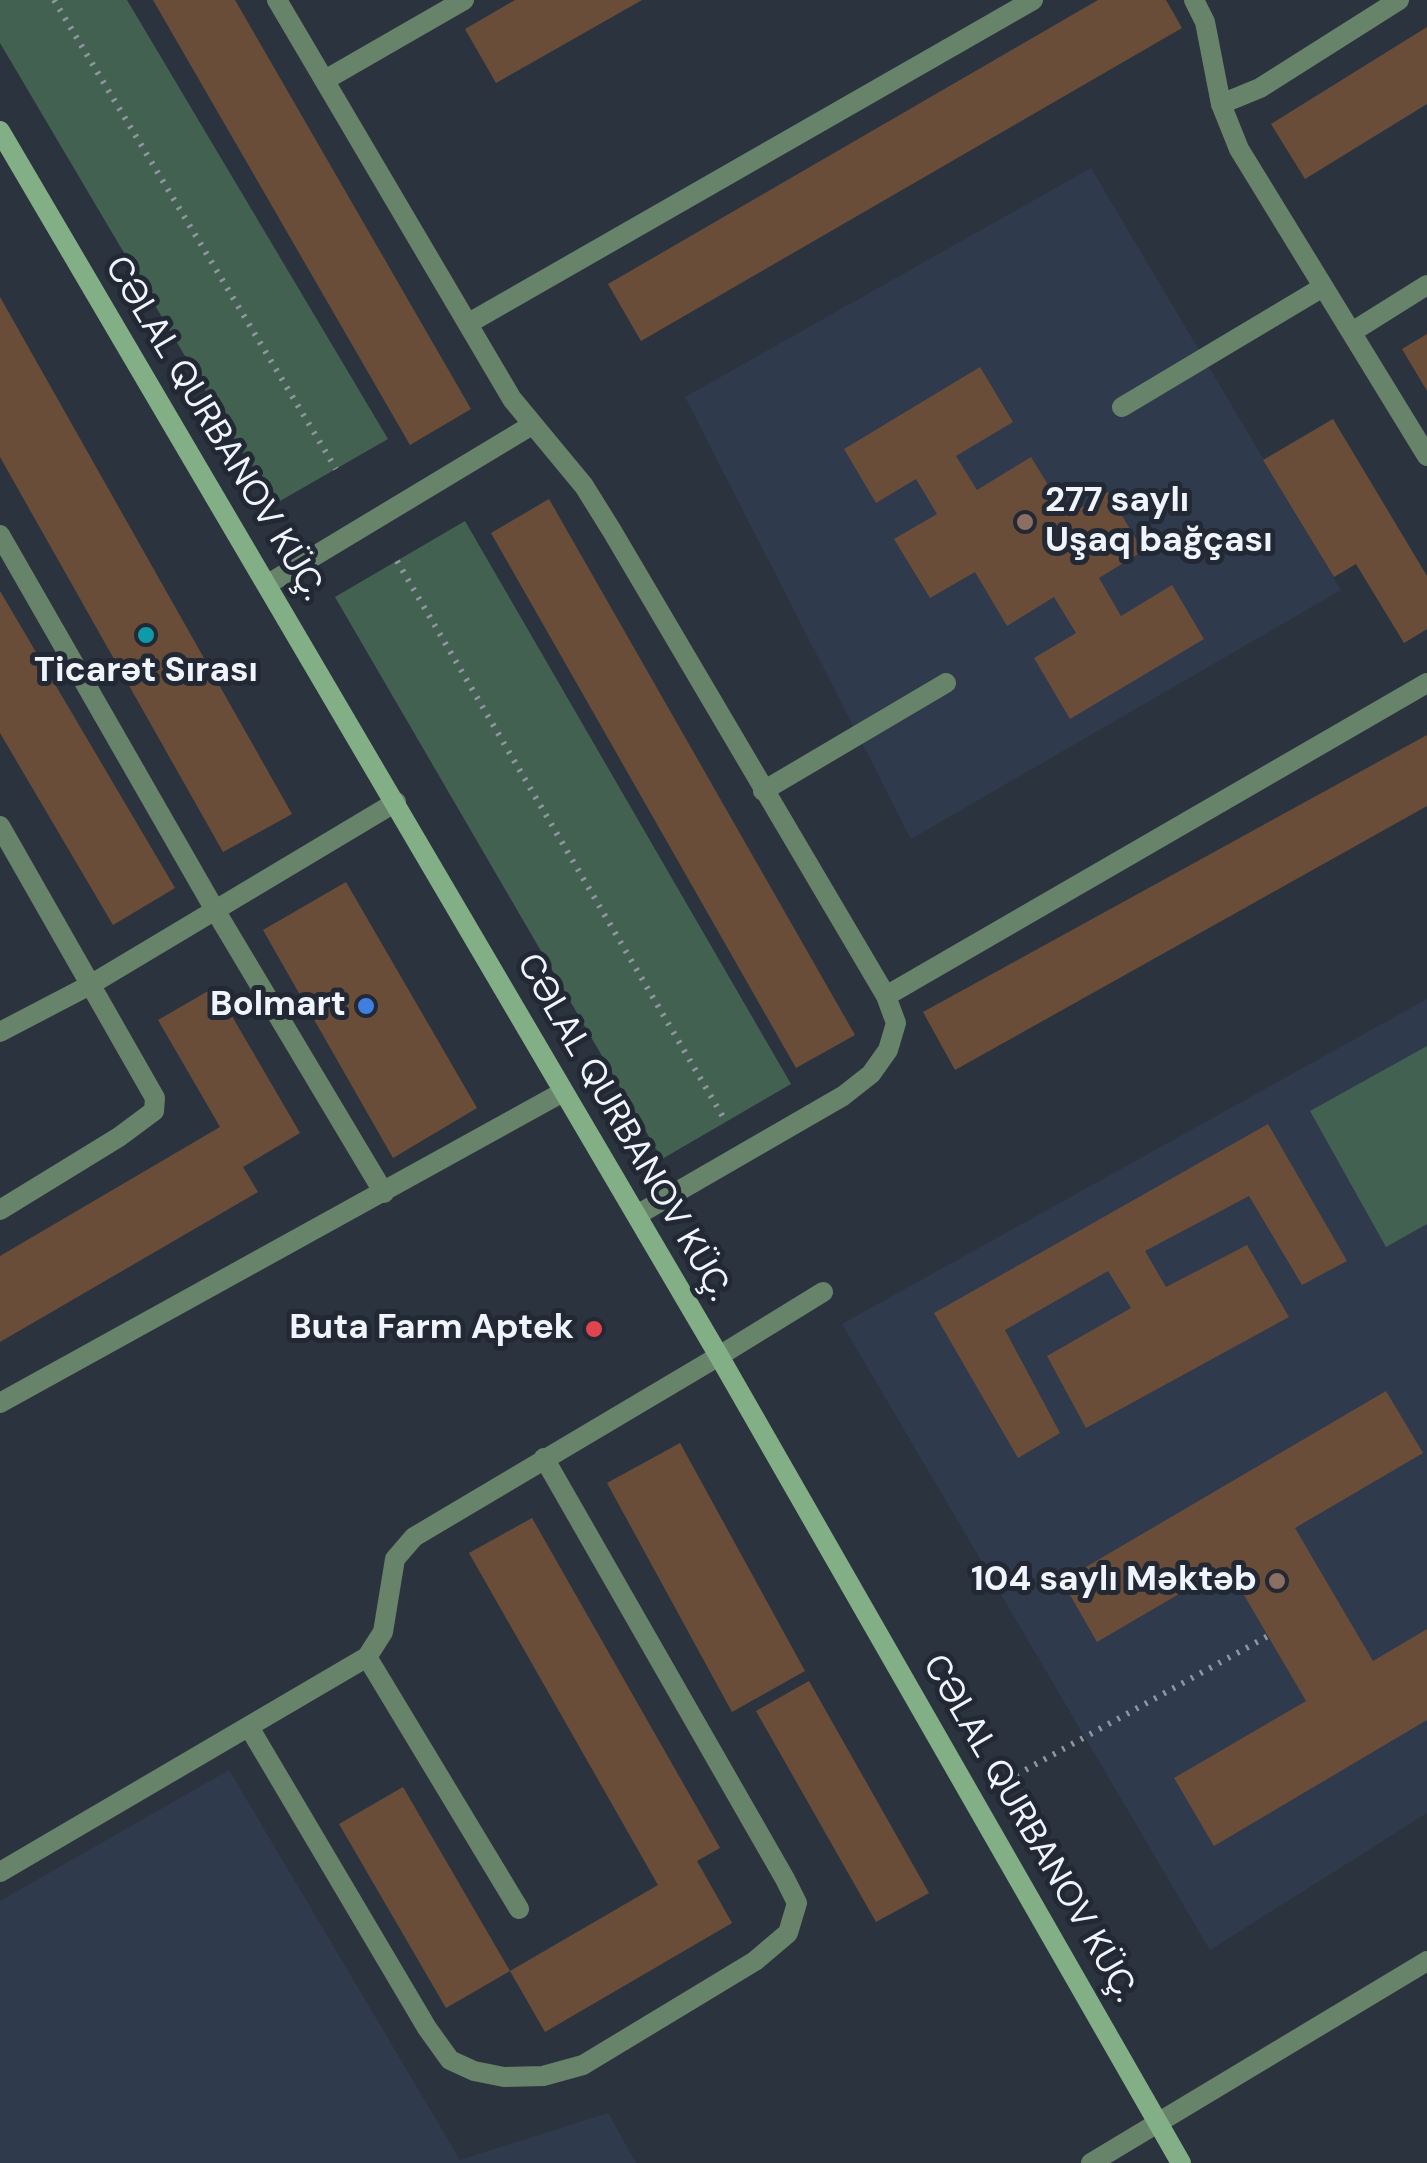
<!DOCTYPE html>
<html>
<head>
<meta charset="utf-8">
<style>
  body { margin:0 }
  canvas { display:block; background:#2b333f }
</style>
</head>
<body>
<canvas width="1427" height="2163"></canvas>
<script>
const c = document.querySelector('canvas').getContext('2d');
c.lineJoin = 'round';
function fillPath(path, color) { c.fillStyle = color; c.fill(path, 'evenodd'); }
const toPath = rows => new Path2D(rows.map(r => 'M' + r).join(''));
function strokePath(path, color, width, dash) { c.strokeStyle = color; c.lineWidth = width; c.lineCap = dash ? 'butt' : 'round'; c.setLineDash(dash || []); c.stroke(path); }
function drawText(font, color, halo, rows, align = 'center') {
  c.font = font + ' "DM Sans",sans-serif'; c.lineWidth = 10; c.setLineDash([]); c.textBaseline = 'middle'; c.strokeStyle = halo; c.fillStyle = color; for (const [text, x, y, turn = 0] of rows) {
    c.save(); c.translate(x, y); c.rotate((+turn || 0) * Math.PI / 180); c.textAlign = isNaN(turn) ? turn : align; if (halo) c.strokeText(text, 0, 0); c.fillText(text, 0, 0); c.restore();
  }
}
fillPath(toPath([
  [1091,168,1341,590,911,839,685,397],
  [1427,999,1427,1813,1210,1950,842,1324],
  [229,1770,460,2160,608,2113,636,2163,0,2163,0,1901]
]), '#2f3a4c');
fillPath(toPath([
  [0,0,127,0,388,439,273,505,0,43],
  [465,521,791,1084,662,1159,335,597],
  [1427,1046,1427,1224,1386,1247,1310,1111]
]), '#426150');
fillPath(toPath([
  [153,0,235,0,471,409,410,445],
  [515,0,642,0,496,83,465,29],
  [1098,0,1166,0,1182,28,641,341,608,284],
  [1427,27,1427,104,1305,179,1271,124],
  [0,297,292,814,223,852,0,457],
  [1427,334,1427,391,1402,349],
  [980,367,1013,422,956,456,977,490,1031,457,1067,516,1108,492,1143,551,1099,578,1121,616,1172,585,1204,639,1070,719,1034,658,1076,633,1054,597,1007,626,975,572,930,598,894,539,937,514,916,479,876,503,844,449],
  [1333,419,1427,576,1427,629,1404,643,1356,564,1334,577,1263,460],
  [549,499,855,1035,796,1068,491,533],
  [0,591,175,888,113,925,0,733],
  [1427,735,1427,806,955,1070,923,1012],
  [346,882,477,1108,393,1158,263,930],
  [215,987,300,1133,243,1167,258,1192,0,1342,0,1256,220,1127,158,1020],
  [1268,1124,1347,1261,1302,1285,1249,1196,1145,1251,1166,1287,1247,1245,1289,1317,1086,1428,1047,1356,1131,1308,1108,1271,1005,1330,1060,1433,1018,1458,934,1313],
  [1386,1391,1423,1453,1295,1528,1373,1661,1427,1629,1427,1720,1214,1846,1174,1778,1306,1701,1227,1566,1097,1642,1062,1581],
  [680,1443,805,1671,732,1712,607,1483],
  [532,1518,720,1848,697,1861,732,1923,545,2032,510,1971,446,2008,339,1824,403,1787,510,1971,658,1885,469,1553],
  [809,1681,929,1893,876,1922,756,1711]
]), '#6a4d39');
strokePath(toPath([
  [54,0,336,469],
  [397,561,726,1122],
  [998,1785,1268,1636]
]), '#8f969f', 6, [2.5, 8]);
strokePath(toPath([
  [277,0,512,399,584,486,612,531,886,996],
  [325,80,464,0],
  [1221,104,1260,88,1399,0],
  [469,323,1033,0],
  [1352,332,1427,285],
  [1122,407,1323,287],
  [0,535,215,910,384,1193],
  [268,584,532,425],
  [763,791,946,683],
  [0,826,155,1098,154,1111,119,1137,0,1210],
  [0,1032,90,985,396,802],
  [637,1215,843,1096,871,1074,888,1050,896,1023,886,996,1427,683],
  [719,1356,823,1292],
  [367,1657,519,1909],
  [249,1727,427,2028,450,2060,474,2071,504,2077,543,2076,583,2065,755,1961,788,1933,797,1903,785,1879,544,1458]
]), '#678369', 20);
strokePath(toPath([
  [1194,0,1205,22,1221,104,1239,149,1427,456],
  [0,1403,563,1092],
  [0,1872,367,1657,383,1632,395,1559,414,1537,719,1356],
  [1091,2163,1427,1961]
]), '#678369', 20);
strokePath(toPath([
  [0,131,719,1356,1181,2163]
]), '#83af87', 20);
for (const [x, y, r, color] of [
  [1025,522,10,"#8d6e63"],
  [146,635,10,"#0f9aa8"],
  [366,1006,10,"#3f7fe0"],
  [594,1329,10,"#e0444e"],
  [1277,1581,10,"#8d6e63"]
]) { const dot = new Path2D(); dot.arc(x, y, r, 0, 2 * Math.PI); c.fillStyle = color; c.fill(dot); strokePath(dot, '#222935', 4); }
drawText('35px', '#f0f5fd', '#222935', [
  ["CƏLAL QURBANOV KÜÇ.",214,429,59],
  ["CƏLAL QURBANOV KÜÇ.",623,1128,60],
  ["CƏLAL QURBANOV KÜÇ.",1029,1829,60]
]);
drawText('bold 35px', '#f0f5fd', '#222935', [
  ["277 saylı",1045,502,"left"],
  ["Uşaq bağçası",1045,542,"left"],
  ["Ticarət Sırası",146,672,"center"],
  ["Bolmart",346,1006],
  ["Buta Farm Aptek",574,1329],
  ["104 saylı Məktəb",1257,1581]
], 'right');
</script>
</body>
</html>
